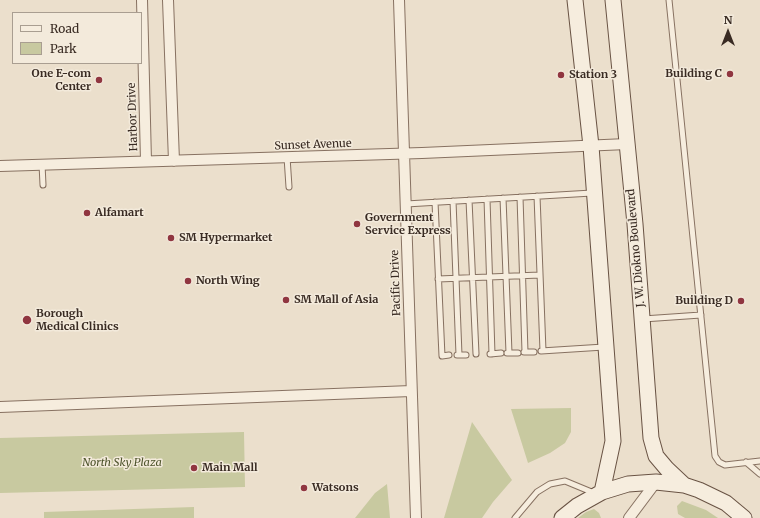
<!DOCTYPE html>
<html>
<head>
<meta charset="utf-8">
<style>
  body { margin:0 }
  #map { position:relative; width:760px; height:518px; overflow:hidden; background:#ebdfcc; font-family:Merriweather,serif }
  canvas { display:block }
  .legend { position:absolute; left:12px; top:12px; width:130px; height:52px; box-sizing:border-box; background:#f3eadb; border:1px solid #a99e91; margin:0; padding:5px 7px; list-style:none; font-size:12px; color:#392b23 }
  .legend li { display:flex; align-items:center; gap:8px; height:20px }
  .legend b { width:20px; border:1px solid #a99e91 }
  .north { position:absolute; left:708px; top:12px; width:40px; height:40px; -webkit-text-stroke:3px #f3eadb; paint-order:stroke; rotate:0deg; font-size:11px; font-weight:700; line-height:16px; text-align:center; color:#392b23 }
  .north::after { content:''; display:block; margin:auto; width:14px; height:18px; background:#392b23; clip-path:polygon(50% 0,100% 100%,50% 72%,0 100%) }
</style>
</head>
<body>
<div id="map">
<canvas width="760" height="518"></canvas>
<ul class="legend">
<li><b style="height:5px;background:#f6edde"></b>Road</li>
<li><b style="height:11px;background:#c8c9a0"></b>Park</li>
</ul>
<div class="north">N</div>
</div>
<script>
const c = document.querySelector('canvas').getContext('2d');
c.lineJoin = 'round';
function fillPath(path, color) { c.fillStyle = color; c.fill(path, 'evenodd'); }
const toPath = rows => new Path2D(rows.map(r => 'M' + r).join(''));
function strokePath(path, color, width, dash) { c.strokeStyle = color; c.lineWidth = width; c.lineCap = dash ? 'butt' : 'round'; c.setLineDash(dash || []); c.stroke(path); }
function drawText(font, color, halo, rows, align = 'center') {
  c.font = font + ' Merriweather,serif'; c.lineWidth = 3; c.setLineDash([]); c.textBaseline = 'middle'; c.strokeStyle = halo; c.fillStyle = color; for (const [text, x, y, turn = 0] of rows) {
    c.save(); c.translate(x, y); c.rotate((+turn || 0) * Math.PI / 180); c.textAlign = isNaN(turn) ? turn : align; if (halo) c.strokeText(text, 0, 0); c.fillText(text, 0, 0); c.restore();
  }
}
fillPath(toPath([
  [571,408,571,432,565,443,550,453,528,463,511,409],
  [472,422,512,480,493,502,482,518,444,518],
  [244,432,245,487,0,493,0,438],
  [387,484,390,518,355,518,375,493],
  [682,501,706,510,718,518,685,518,678,514,677,506],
  [194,507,194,518,44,518,44,512],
  [594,509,599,513,601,518,578,518,586,512]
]), '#c8c9a0');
const lane = toPath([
  [669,0,715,456,719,462,725,465,760,461],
  [287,157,289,187],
  [42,164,43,185],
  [537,196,543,351],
  [520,197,525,352],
  [503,198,509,353],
  [487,199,492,354],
  [469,200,476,354],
  [453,201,459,355],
  [435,202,442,356,449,355],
  [406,204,592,193],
  [438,279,540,275],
  [643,319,701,315],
  [541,351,604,347],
  [524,352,534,352],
  [507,353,518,353],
  [490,354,501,353],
  [457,355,466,355],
  [746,462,760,474],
  [515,518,537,492,550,484,565,481,594,493]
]);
const street = toPath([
  [142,0,146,161],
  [168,0,174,161],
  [399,0,416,518],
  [0,166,422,153,627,144],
  [0,407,411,391],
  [629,518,656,482]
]);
const secondary = toPath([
  [575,0,591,146,613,441,602,492],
  [613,0,635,224,651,438,656,456,667,469,684,485],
  [562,518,577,506,602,492,628,484,656,482,684,485,699,490,726,503,744,518]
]);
strokePath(lane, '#877161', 7);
strokePath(street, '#877161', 12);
strokePath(secondary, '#695344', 17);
strokePath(lane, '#f6edde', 5);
strokePath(street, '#f6edde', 10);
strokePath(secondary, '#f6edde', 15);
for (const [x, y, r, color] of [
  [730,74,4,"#903640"],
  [561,75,4,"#903640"],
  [99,80,4,"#903640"],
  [87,213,4,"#903640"],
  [357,224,4,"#903640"],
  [171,238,4,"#903640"],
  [188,281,4,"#903640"],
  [286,300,4,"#903640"],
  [741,301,4,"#903640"],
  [27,320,5,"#903640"],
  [194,468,4,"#903640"],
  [304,488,4,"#903640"]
]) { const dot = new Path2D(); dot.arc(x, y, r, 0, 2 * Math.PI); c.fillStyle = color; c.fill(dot); strokePath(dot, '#f3eadb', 1.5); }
drawText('bold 11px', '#392b23', '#f3eadb', [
  ["One E-com",91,74,"right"],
  ["Center",91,87,"right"],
  ["Building C",722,74,"right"],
  ["Station 3",569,75],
  ["Alfamart",95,213],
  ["Government",365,218],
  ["Service Express",365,231],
  ["SM Hypermarket",179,238],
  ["North Wing",196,281],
  ["SM Mall of Asia",294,300],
  ["Building D",733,301,"right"],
  ["Borough",36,314],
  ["Medical Clinics",36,327],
  ["Main Mall",202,468],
  ["Watsons",312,488]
], 'left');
drawText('11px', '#392b23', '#f3eadb', [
  ["Harbor Drive",133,117,-92],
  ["Sunset Avenue",313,145,-2],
  ["J. W. Diokno Boulevard",636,248,-95],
  ["Pacific Drive",396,283,-92]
]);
drawText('italic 11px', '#4d532b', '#f3eadb', [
  ["North Sky Plaza",122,463]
]);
</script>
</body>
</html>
